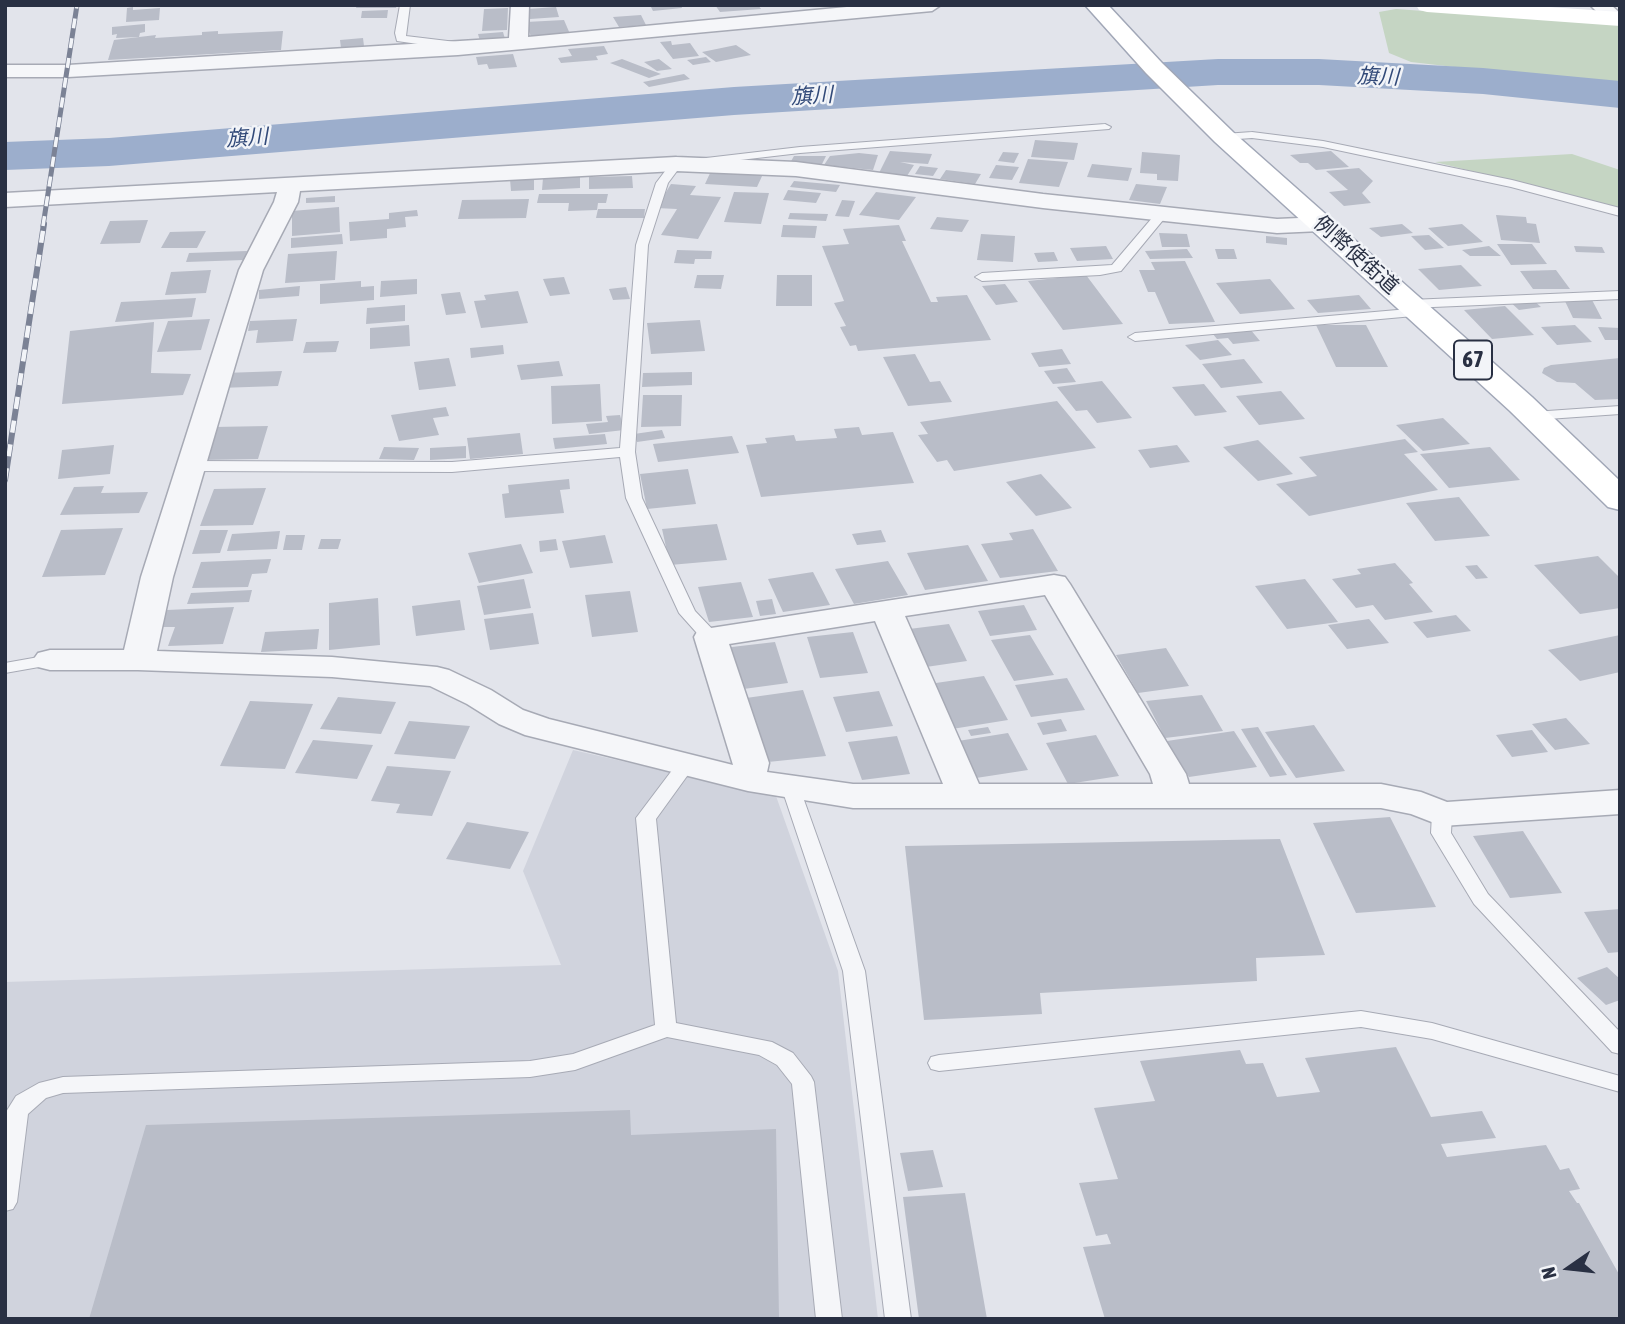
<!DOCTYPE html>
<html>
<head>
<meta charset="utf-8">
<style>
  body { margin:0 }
  #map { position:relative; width:1625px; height:1324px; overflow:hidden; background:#e2e4eb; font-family:"Asap Condensed",sans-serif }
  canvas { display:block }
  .frame { position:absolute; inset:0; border:7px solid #293043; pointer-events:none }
  .north { position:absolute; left:1534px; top:1233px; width:70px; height:70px; -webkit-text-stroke:5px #f2f4f8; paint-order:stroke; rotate:256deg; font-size:19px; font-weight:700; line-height:28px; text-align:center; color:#293043 }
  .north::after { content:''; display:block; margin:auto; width:24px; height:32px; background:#293043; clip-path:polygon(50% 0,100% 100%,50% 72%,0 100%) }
</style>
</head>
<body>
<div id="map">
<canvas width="1625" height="1324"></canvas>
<div class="frame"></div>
<div class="north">N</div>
</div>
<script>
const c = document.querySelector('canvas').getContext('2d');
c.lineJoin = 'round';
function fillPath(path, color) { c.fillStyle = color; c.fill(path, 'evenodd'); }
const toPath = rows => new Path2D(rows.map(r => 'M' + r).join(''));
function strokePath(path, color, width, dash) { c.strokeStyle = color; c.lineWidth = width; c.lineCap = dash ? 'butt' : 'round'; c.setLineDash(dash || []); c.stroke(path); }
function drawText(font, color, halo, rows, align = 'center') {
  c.font = font + ' "Asap Condensed","Noto Sans JP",sans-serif'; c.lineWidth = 5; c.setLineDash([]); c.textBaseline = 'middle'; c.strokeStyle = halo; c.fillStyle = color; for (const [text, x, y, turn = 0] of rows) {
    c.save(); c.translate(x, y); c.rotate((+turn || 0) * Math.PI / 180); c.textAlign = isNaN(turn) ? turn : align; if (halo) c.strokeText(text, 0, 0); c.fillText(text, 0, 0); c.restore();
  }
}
fillPath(toPath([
  [573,750,776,796,838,971,878,1319,5,1319,5,982,561,965,523,871]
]), '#d0d3dd');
fillPath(toPath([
  [1396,9,1620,25,1620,86,1411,62,1389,53,1379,12],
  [1572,154,1620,170,1620,208,1435,162]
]), '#c5d5c3');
fillPath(toPath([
  [1218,59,1319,59,1483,68,1620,81,1620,108,1483,94,1319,85,1218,85,734,115,109,166,5,170,5,142,109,138,734,87,1218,59]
]), '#9caecc');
fillPath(toPath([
  [357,5,397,5,396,8,356,8],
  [650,5,681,5,682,8,653,11],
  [715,5,758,5,761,9,720,12],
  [133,7,133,10,160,8,159,20,126,22,127,8],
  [556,7,559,17,530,19,528,9],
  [508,8,507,30,482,31,484,9],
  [388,10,387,18,361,18,362,11],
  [641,15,646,25,619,27,613,17],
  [564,20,570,34,531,37,526,22],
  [145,24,145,32,140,33,139,37,116,38,117,34,112,35,112,27],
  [218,31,218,34,283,31,281,50,108,60,114,40,156,35,155,38,202,35,202,32],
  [503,32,505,39,480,41,478,34],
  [363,38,364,46,341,48,340,40],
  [671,41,672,45,690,43,699,56,673,59,660,42],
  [736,45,751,55,716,62,702,52],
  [604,46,608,54,596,56,598,60,561,63,558,58,572,56,568,49],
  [513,54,517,67,489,69,487,64,478,65,476,57],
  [706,57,711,62,693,65,687,60],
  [622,59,661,74,649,78,610,63],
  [659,59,672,69,657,71,644,62],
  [684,74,690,79,649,87,643,82],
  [1035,140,1078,143,1074,160,1031,157],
  [890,151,932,154,928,164,900,162,914,165,907,176,879,173],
  [1331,151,1349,167,1316,170,1308,163,1300,163,1290,155],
  [1003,152,1019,153,1014,163,998,161],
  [1142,152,1180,155,1178,181,1157,180,1157,174,1140,173],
  [859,153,878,155,873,170,824,165,830,156],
  [794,156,826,156,821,166,790,163],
  [1028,159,1068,162,1059,187,1019,183],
  [1092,164,1132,168,1128,181,1087,177],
  [996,165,1019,167,1012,180,989,178],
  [920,166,938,168,933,176,915,174],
  [1359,168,1373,181,1362,193,1371,203,1344,206,1329,192,1348,190,1326,171],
  [946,170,981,174,975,184,940,179],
  [711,171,763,174,757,187,705,184],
  [580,176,580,188,542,190,543,178],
  [632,176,633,188,589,189,589,177],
  [534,178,534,190,511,191,510,179],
  [794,181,840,185,836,192,790,187],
  [671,184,696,186,690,195,721,197,698,239,661,235,677,209,656,208],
  [1136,184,1167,187,1160,204,1129,200],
  [788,190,821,193,816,203,783,200],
  [734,192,769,193,761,224,724,222],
  [876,192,916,197,899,220,859,215],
  [539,194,608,194,606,203,598,203,597,210,568,211,569,203,537,203],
  [335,196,335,202,306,203,306,198],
  [529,199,526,218,458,219,462,200],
  [842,200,855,201,849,217,835,216],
  [339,207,340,232,292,236,292,211],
  [598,209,645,209,644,218,596,218],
  [417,210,418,216,405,217,406,227,387,229,387,238,350,241,349,222,389,219,389,213],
  [790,213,828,214,826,221,788,219],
  [1496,215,1526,217,1527,223,1536,224,1540,243,1501,240],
  [937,217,969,220,962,232,930,229],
  [148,220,140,243,100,244,110,221],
  [1402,224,1413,233,1381,237,1369,228],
  [1462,224,1483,242,1448,246,1428,228],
  [783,225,817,226,815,238,781,237],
  [899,225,906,241,902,241,931,302,938,302,936,297,967,295,991,340,858,351,856,345,850,346,840,327,846,326,834,303,844,301,822,246,849,244,843,229],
  [206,231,197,248,161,248,170,232],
  [1159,233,1187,234,1190,247,1162,247],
  [342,234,343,244,291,248,291,238],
  [981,234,1015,236,1013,262,977,260],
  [1429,235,1444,248,1425,250,1411,236],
  [1266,236,1287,238,1287,245,1266,243],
  [1497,244,1532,244,1547,264,1511,265],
  [1106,246,1113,259,1077,261,1070,248],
  [1489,246,1501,256,1470,256,1462,250],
  [1574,246,1602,247,1605,253,1576,252],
  [1187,249,1193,258,1150,259,1145,251],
  [1215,249,1234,249,1237,259,1218,259],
  [677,250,712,251,711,259,695,259,694,264,674,263],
  [247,251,244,260,186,262,189,253],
  [337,251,335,280,285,283,288,254],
  [1054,252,1058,261,1038,262,1034,253],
  [1185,261,1215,322,1169,324,1155,292,1148,292,1139,270,1155,270,1151,262],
  [1461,265,1482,286,1439,290,1418,269],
  [211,270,206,293,165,295,171,272],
  [1556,270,1570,289,1533,289,1520,271],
  [697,275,724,275,721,289,694,288],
  [777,275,812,275,812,306,776,306],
  [1086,275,1123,324,1063,330,1028,281],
  [564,277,570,294,550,296,543,279],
  [417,279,417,294,380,297,381,281],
  [1270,279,1295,309,1240,314,1216,283],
  [361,281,361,287,374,286,374,300,320,304,320,284],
  [1005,284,1018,302,996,305,982,286],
  [300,286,299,296,259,299,259,290],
  [626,287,630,299,613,300,609,289],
  [518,291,528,323,481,328,474,301,486,300,484,295],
  [460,292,466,313,446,315,441,294],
  [1359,295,1371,309,1318,313,1307,300],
  [1563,297,1591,298,1602,319,1573,318],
  [196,298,192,317,115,322,121,302],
  [1531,298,1541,307,1519,310,1509,301],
  [405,305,405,321,366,324,367,308],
  [1505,306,1534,335,1492,339,1464,310],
  [210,319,201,350,157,352,168,321],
  [297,319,293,341,256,343,258,330,248,331,250,321],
  [700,320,705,351,651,354,647,323],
  [154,322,151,373,191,374,183,395,62,404,70,331],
  [409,325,410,346,370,349,370,328],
  [1316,325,1366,325,1388,367,1336,367],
  [1575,325,1592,342,1557,345,1541,327],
  [1598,327,1620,328,1620,340,1605,340],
  [1250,329,1260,341,1233,344,1228,338,1217,339,1212,333],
  [1218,340,1232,355,1200,360,1185,345],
  [339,341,336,352,303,353,306,342],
  [503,345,504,354,471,358,470,348],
  [1062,349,1071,364,1039,367,1031,353],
  [915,354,930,382,940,381,952,402,908,406,883,357],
  [449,358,456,386,419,390,414,362],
  [1620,358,1620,399,1595,400,1575,383,1557,382,1542,373,1544,368,1551,365],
  [1244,359,1263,383,1221,388,1202,364],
  [559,361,563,376,521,380,517,365],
  [1067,368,1076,382,1053,384,1044,371],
  [282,371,278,386,219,388,224,373],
  [692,372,692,385,642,387,643,373],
  [1102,381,1132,418,1097,423,1087,410,1076,411,1057,387],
  [600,384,602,421,552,424,551,386],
  [1204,384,1227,412,1195,416,1172,387],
  [1281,391,1305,419,1259,425,1236,396],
  [643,395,682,395,681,426,641,427],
  [1057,401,1096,448,954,471,947,460,937,462,918,435,928,434,920,422],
  [446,407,449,416,433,418,439,435,399,441,391,415],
  [620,415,624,430,589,434,586,424,608,422,606,416],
  [1443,418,1470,444,1423,451,1396,425],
  [268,426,258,459,202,460,214,427],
  [859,427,862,435,893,432,914,483,761,497,746,445,767,443,765,438,794,435,796,441,837,438,834,429],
  [662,430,665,438,637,442,634,434],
  [520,433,523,454,470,459,467,438],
  [605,434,607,444,555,449,553,438],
  [732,436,739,453,658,462,653,444],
  [1405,439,1418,452,1404,454,1438,490,1309,516,1276,484,1317,476,1299,457],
  [1258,440,1293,474,1258,481,1223,447],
  [114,445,110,474,58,479,62,450],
  [1177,445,1190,462,1150,468,1138,450],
  [466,446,466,458,430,460,430,448],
  [384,447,419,448,414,460,379,459],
  [1490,447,1520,480,1449,488,1420,454],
  [688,469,696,504,647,509,640,474],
  [1041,474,1072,508,1036,516,1006,482],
  [569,479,570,489,560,490,564,513,505,518,502,494,509,493,508,485],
  [104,486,101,493,148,492,139,513,60,515,74,487],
  [266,488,253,525,200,526,214,489],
  [1459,497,1490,536,1435,541,1406,503],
  [717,524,727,560,670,565,662,529],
  [123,528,105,575,42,577,61,530],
  [1033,529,1058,571,1000,578,981,544,1013,540,1009,533],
  [200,530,228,530,220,553,192,554],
  [881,530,886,542,857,545,852,534],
  [280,531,277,549,227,551,232,534],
  [286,535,305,535,302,550,283,550],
  [605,535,613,563,570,568,562,541],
  [321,539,341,539,338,549,318,549],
  [556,539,558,550,540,552,539,541],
  [521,544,533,573,479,583,468,553],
  [968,545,988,581,925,590,907,553],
  [1598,556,1620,578,1620,608,1580,614,1534,565],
  [271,559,267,573,252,574,248,587,192,588,201,562],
  [888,561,908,595,854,604,835,569],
  [1395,563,1413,583,1409,584,1433,612,1385,620,1373,605,1356,608,1332,579,1361,574,1357,569],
  [1477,565,1488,578,1476,579,1465,566],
  [813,572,830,605,783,612,768,579],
  [524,579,531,608,484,615,477,586],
  [1305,579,1338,622,1287,629,1255,586],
  [741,582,753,617,709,622,698,587],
  [252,590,249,602,187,604,191,593],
  [630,591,638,632,592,637,585,595],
  [378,598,380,645,329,650,329,603],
  [772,599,776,614,760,616,756,601],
  [460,600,465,630,416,636,412,606],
  [1024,605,1037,630,990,636,978,611],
  [234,607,223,644,168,646,175,627,161,627,167,610],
  [533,613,539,644,490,650,484,619],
  [1456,615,1471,631,1427,638,1413,622],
  [1369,619,1389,643,1347,649,1328,625],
  [949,624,967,661,919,668,901,630],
  [319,629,317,649,261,652,265,632],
  [853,632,868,673,820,678,807,637],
  [1030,635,1054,675,1014,681,991,640],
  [1620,635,1620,672,1580,681,1548,650],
  [775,642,788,683,736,690,723,648],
  [1166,648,1189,686,1138,693,1116,655],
  [984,676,1008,720,952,729,929,684],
  [1067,678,1085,710,1031,717,1015,685],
  [803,690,826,756,768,762,746,698],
  [879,691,893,726,846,732,833,697],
  [1202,695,1223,731,1165,738,1146,701],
  [338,697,396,702,381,734,320,729],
  [250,701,313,704,285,769,220,766],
  [1566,718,1590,744,1555,750,1532,724],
  [1061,719,1067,731,1043,735,1037,723],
  [409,721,470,726,455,759,394,754],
  [1314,725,1345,771,1296,778,1265,732],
  [988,727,991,733,971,736,968,730],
  [1258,727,1287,775,1270,777,1241,729],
  [1532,730,1548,752,1512,757,1496,735],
  [1234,731,1257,767,1189,777,1167,741],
  [1008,733,1028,770,976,778,958,741],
  [1096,735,1119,776,1068,784,1046,743],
  [897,736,910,774,862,780,848,742],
  [313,740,373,745,357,779,295,773],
  [387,766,451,771,432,816,396,813,400,804,371,801],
  [1390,817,1436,907,1356,913,1313,823],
  [467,822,529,832,510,869,446,859],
  [1523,831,1562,893,1510,898,1473,836],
  [1280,839,1325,955,1256,958,1257,981,1040,993,1042,1014,924,1020,905,846],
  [1620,909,1620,952,1608,953,1584,912],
  [1607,967,1620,979,1620,1000,1606,1005,1577,978],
  [1396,1047,1431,1117,1482,1111,1496,1138,1441,1144,1447,1157,1546,1145,1560,1170,1569,1168,1580,1189,1569,1191,1577,1203,1579,1203,1620,1276,1620,1319,1105,1319,1083,1247,1111,1244,1107,1234,1096,1236,1079,1183,1118,1179,1094,1108,1155,1101,1140,1061,1240,1050,1246,1064,1263,1063,1277,1097,1320,1092,1305,1058],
  [630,1110,631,1135,776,1129,779,1319,89,1319,146,1125],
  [933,1150,943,1187,908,1191,900,1153],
  [965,1193,987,1319,919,1319,903,1197]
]), '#b9bdc8');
const service = toPath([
  [400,5,410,5,406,36,456,42,461,48,460,50,397,41,395,33,400,5],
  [1105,124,1111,127,1109,129,800,153,680,167,668,183,648,245,635,452,642,498,695,611,716,633,719,637,716,641,704,641,679,613,626,498,620,457,452,472,190,471,182,466,190,461,452,462,620,448,636,245,656,183,672,162,800,147,1105,124],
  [1252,132,1323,141,1512,180,1620,208,1620,216,1511,187,1323,147,1252,138,1224,140,1218,137,1224,134,1252,132],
  [1162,210,1168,214,1121,271,1100,275,982,281,975,277,982,273,1112,265,1158,211,1162,210],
  [1620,291,1620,299,1410,308,1403,304,1410,300,1620,291],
  [1420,308,1425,309,1425,315,1135,341,1128,337,1135,333,1420,308],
  [1620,406,1620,414,1533,420,1526,416,1533,412,1620,406],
  [50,655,59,660,56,664,5,673,5,663,50,655],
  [686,759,695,765,656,819,676,1023,772,1042,793,1053,811,1076,814,1082,842,1319,816,1319,792,1084,777,1065,759,1055,667,1037,575,1070,530,1077,63,1093,46,1098,28,1114,17,1202,13,1209,5,1211,6,1112,16,1096,39,1083,63,1077,530,1061,573,1054,655,1025,636,818,679,761,686,759],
  [790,780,797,782,799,786,865,971,911,1319,885,1319,843,971,781,786,783,782,790,780],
  [1442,808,1449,810,1452,814,1451,833,1488,894,1620,1032,1620,1054,1612,1052,1474,904,1431,833,1432,814,1435,810,1442,808],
  [1361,1011,1432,1023,1620,1076,1620,1092,1432,1039,1361,1027,939,1071,931,1069,928,1063,931,1057,939,1055,1361,1011]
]);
const minor = toPath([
  [511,5,529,5,528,37,868,5,941,5,932,11,458,55,68,77,5,77,5,65,68,65,509,38,511,5],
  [1590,5,1611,5,1620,13,1620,24,1608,23,1590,5],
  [676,157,796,162,1043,194,1277,219,1321,217,1329,219,1333,224,1329,229,1321,231,1277,233,1043,208,796,176,676,171,300,191,298,202,263,270,173,577,157,651,332,657,437,667,449,670,491,690,523,710,549,719,733,765,694,637,698,630,1054,575,1065,577,1070,584,1186,774,1189,784,1381,784,1421,792,1447,802,1620,790,1620,814,1442,826,1411,814,1381,808,853,808,748,791,525,735,499,724,467,704,430,686,332,677,138,670,50,670,38,667,33,660,38,653,50,650,124,650,141,577,239,270,274,202,277,192,5,207,5,193,676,157],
  [1045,595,1150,774,1153,784,979,784,905,616,1045,595],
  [875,621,943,784,853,784,767,772,769,763,729,644,875,621]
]);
const primary = toPath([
  [1085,5,1108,5,1162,63,1233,132,1532,397,1620,481,1620,510,1608,507,1510,411,1215,142,1146,73,1085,5]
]);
strokePath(service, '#a7aab5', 2);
strokePath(minor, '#a7aab5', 3);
strokePath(primary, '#a1a7b7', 3);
fillPath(service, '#f5f6f9');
fillPath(minor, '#f5f6f9');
fillPath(toPath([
  [1416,5,1521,5,1620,12,1620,26,1427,12,1419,10,1416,5]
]), '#fff');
fillPath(primary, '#fff');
const railFar1 = toPath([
  [43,226,77,5]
]);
const rail = toPath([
  [5,480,44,224]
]);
strokePath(railFar1, '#7b8295', 5);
strokePath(rail, '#7b8295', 6);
strokePath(railFar1, '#f2f4f8', 3.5, [10]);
strokePath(rail, '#f2f4f8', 4.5, [12]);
drawText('italic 21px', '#324a79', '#f2f4f8', [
  ["旗川",1378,77,2],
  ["旗川",812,96,-3],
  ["旗川",247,138,-4]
]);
drawText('21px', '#293043', '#f2f4f8', [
  ["例幣使街道",1356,255,42]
]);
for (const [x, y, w] of [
  [1473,360,38]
]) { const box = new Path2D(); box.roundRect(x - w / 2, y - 19.5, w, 39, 5); c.fillStyle = '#f2f4f8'; c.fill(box); strokePath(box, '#293043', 2); }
drawText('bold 23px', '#293043', null, [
  ["67",1473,360]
]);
</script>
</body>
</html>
